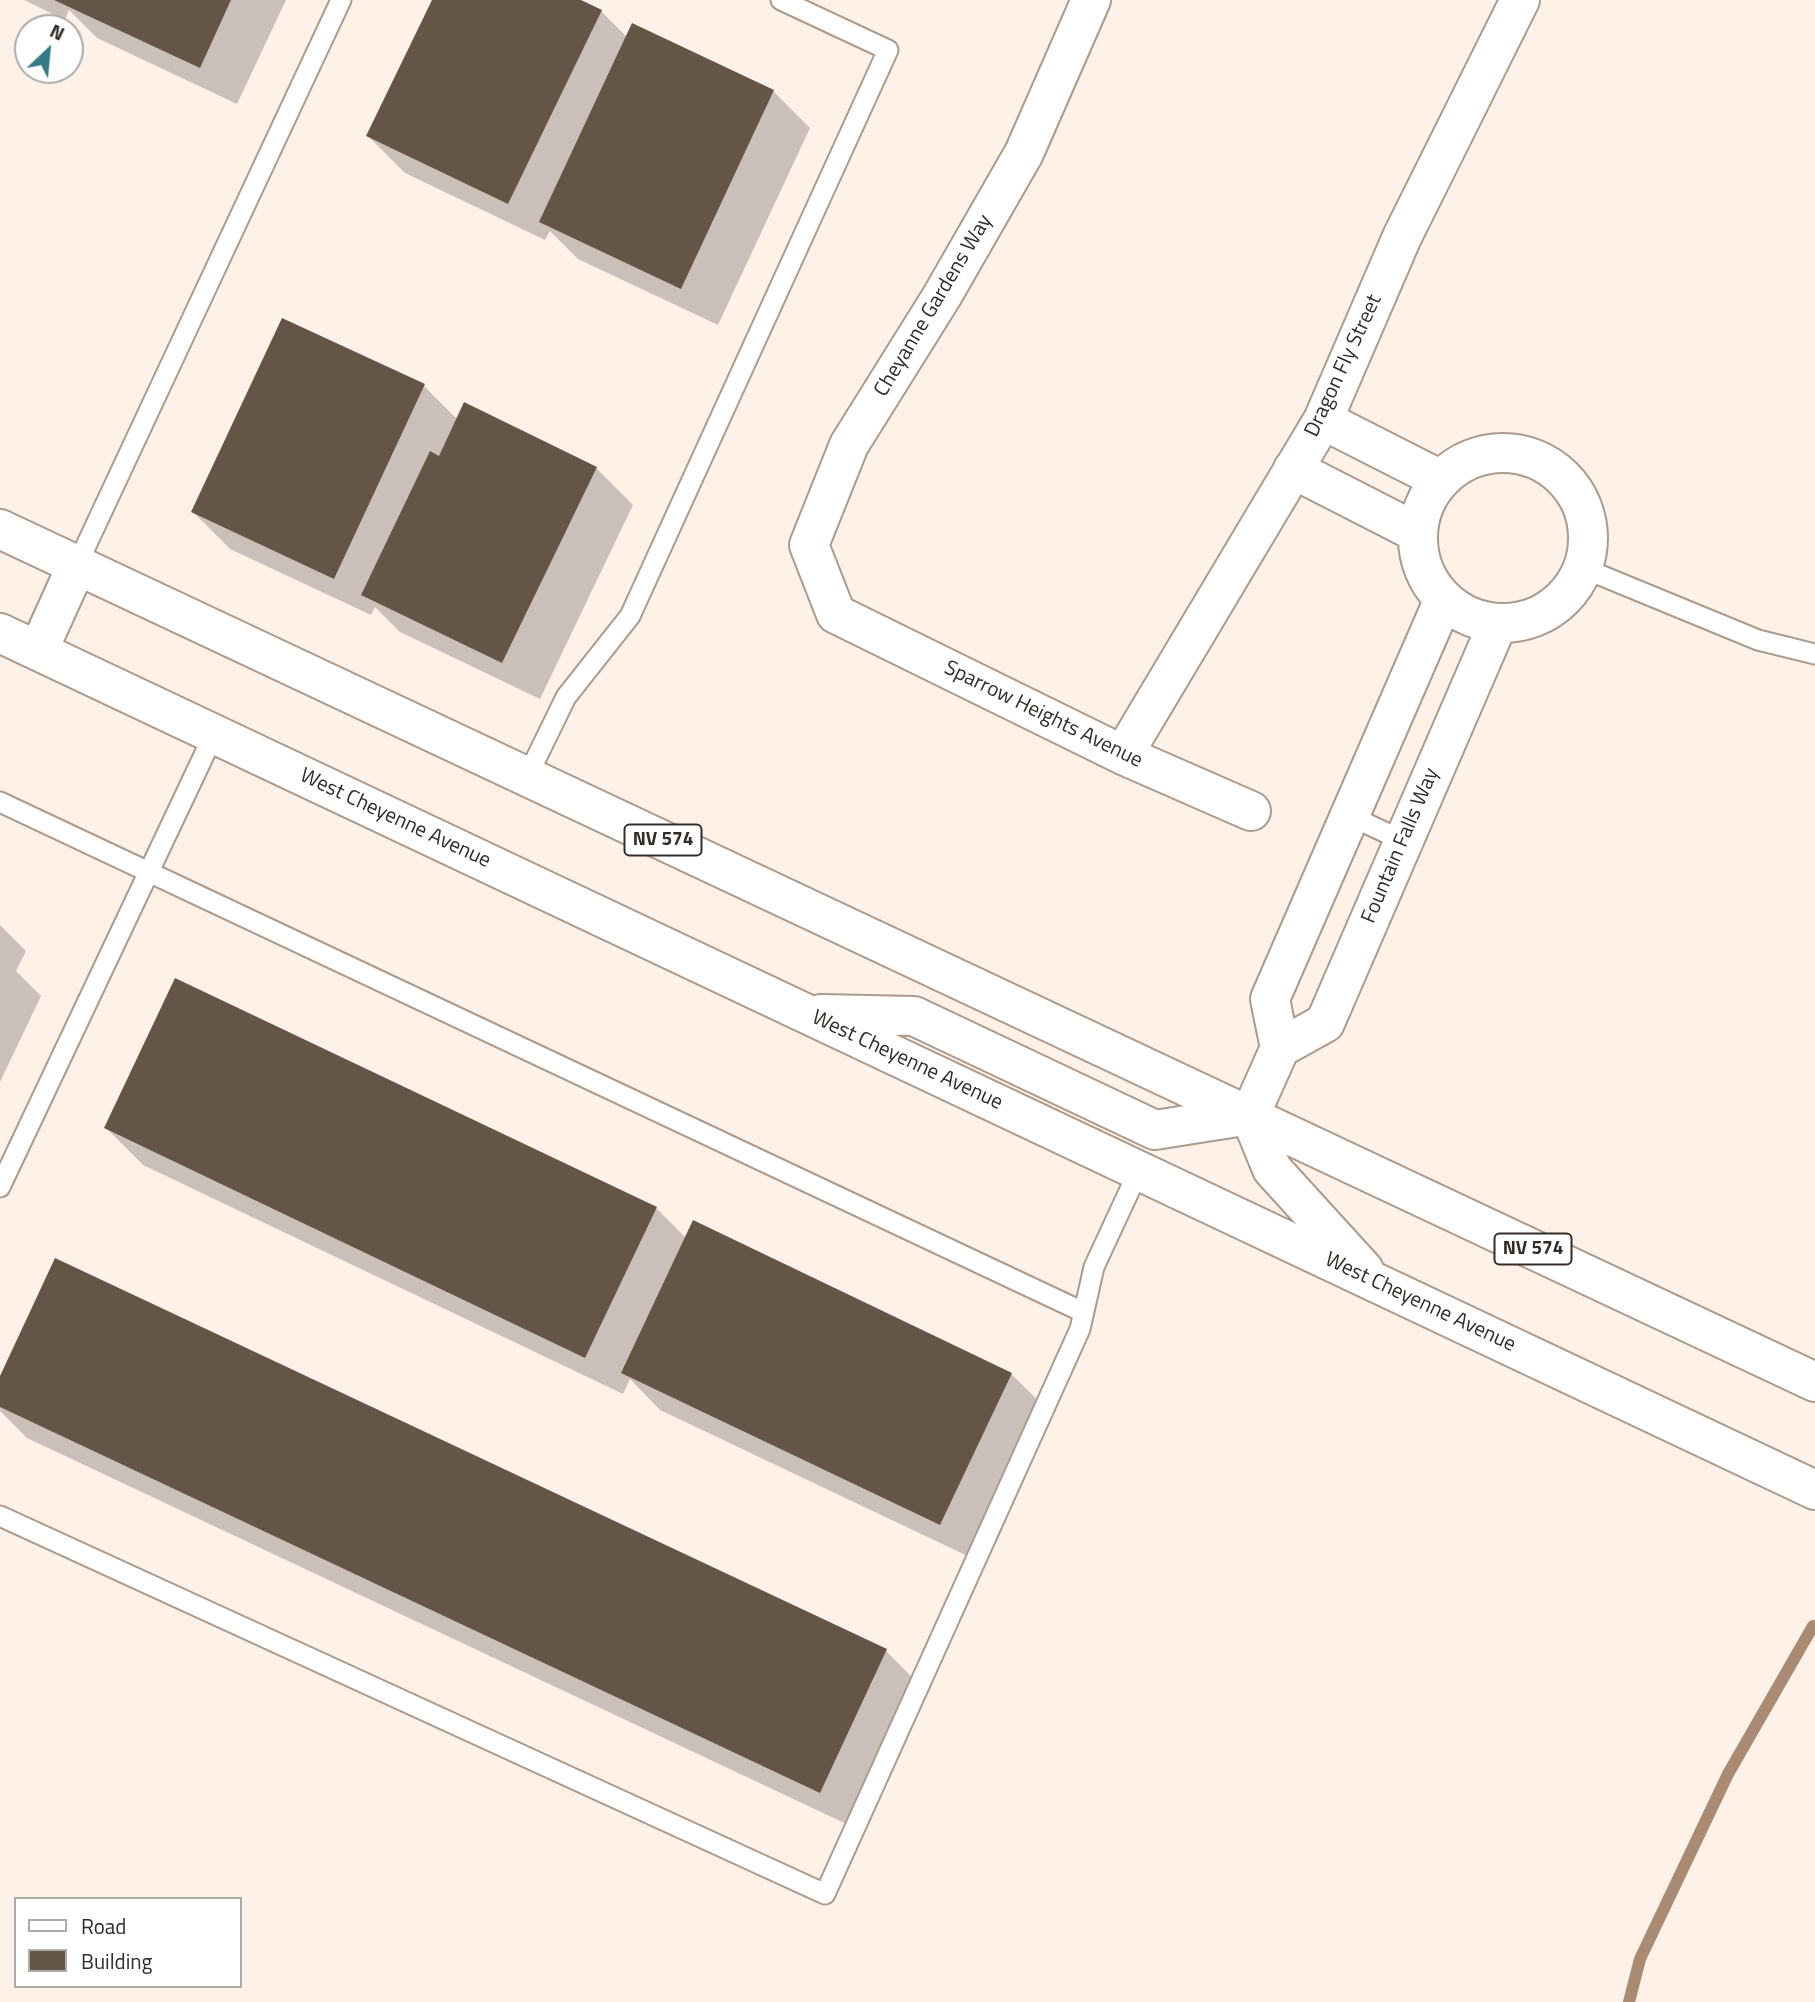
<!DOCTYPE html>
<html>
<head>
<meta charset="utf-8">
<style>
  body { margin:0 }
  #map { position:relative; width:1815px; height:2002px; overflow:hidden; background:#fef1e8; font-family:"Titillium Web",sans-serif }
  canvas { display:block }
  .legend { position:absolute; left:14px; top:1897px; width:228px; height:91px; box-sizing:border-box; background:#fff; border:2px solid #adaba8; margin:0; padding:9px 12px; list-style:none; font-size:21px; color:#332c26 }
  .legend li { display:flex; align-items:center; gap:14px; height:35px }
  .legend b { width:35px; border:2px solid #adaba8 }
  .north { position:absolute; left:14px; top:14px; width:70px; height:70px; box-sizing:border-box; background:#fff; border:2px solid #adaba8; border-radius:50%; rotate:26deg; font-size:19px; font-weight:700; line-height:28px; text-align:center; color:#332c26 }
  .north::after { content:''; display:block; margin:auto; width:24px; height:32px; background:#357b87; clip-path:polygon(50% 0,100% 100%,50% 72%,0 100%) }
</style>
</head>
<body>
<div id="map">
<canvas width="1815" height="2002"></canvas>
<ul class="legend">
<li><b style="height:9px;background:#fff"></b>Road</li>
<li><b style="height:19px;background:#655547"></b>Building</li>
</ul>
<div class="north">N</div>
</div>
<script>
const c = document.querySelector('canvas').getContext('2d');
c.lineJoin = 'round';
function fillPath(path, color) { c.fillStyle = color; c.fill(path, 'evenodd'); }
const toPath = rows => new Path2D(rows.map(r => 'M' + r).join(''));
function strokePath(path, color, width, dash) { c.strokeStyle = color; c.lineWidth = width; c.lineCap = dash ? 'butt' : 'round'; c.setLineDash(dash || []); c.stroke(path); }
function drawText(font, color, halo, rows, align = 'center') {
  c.font = font + ' "Titillium Web",sans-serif'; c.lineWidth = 7; c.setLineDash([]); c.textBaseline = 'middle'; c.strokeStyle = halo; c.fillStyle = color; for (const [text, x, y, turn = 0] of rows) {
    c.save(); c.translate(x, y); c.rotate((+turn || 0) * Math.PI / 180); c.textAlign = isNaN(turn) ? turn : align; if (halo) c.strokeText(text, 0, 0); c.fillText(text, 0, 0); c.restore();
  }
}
fillPath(toPath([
  [24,0,286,0,237,104,97,38,69,10,65,20],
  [434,0,577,0,601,11,627,37,773,91,810,128,718,325,578,259,550,231,545,240,405,173,368,136],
  [424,386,458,420,596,468,633,505,540,699,400,632,375,607,371,615,230,549,193,512],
  [0,925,26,951,16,971,41,996,0,1082],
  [106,1128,656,1208,687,1239,1011,1374,1049,1411,978,1561,660,1410,630,1379,623,1394,143,1165],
  [56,1260,886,1651,923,1688,857,1829,27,1438,0,1411,0,1380]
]), '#0003');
strokePath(toPath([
  [1629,2002,1640,1959,1728,1774,1813,1626]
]), '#a98a72', 12);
fillPath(toPath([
  [54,0,231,0,200,68],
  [432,0,581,0,602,10,508,204,366,136],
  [632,23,774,90,681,289,539,222],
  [282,318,425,384,334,579,191,512],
  [464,402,597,467,502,663,361,595,430,451,439,456],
  [175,978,657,1207,585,1358,104,1128],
  [693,1220,1012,1373,940,1525,621,1373],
  [55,1258,887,1649,820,1793,0,1407,0,1376]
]), '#655547');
const service = toPath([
  [77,565,341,0],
  [1583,568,1758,640,1815,654],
  [527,777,566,697,630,616,888,50,781,0],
  [0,802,1083,1312],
  [1350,816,1404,841],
  [0,1187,214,734],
  [0,1516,825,1894,1080,1329,1094,1267,1139,1170]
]);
const minor = toPath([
  [1091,0,1024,153,942,296,849,445,809,545,836,614,1123,755,1251,811],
  [1323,420,1441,480],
  '1418 538a85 85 0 1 1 170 0a85 85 0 1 1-170 0Z',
  [1293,469,1418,533],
  [1123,755,1323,420,1402,237,1520,0],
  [1280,1048,1325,1023,1498,623],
  [1250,1115,1280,1048,1270,999,1444,599]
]);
const primary = toPath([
  [0,529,1815,1382],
  [0,633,1815,1490],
  [38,651,77,565],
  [821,1014,914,1016,1155,1130,1250,1115],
  [1250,1115,1272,1169,1364,1270]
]);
strokePath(service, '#ad9a8b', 23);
strokePath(minor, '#ad9a8b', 42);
strokePath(primary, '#ad9a8b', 42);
strokePath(service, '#fff', 19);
strokePath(minor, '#fff', 38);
strokePath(primary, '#fff', 38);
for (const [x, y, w] of [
  [663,840,77],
  [1533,1249,77]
]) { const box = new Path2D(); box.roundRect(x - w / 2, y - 15.5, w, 31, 5); c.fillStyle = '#fff'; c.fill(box); strokePath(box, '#332c26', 2); }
drawText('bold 19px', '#332c26', null, [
  ["NV 574",663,840],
  ["NV 574",1533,1249]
]);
drawText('21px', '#332c26', '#fff', [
  ["Cheyanne Gardens Way",934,306,-59],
  ["Dragon Fly Street",1344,366,-65],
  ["Sparrow Heights Avenue",1043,715,26],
  ["West Cheyenne Avenue",395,819,25],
  ["Fountain Falls Way",1401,846,-67],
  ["West Cheyenne Avenue",907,1061,25],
  ["West Cheyenne Avenue",1420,1303,25]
]);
</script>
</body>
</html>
